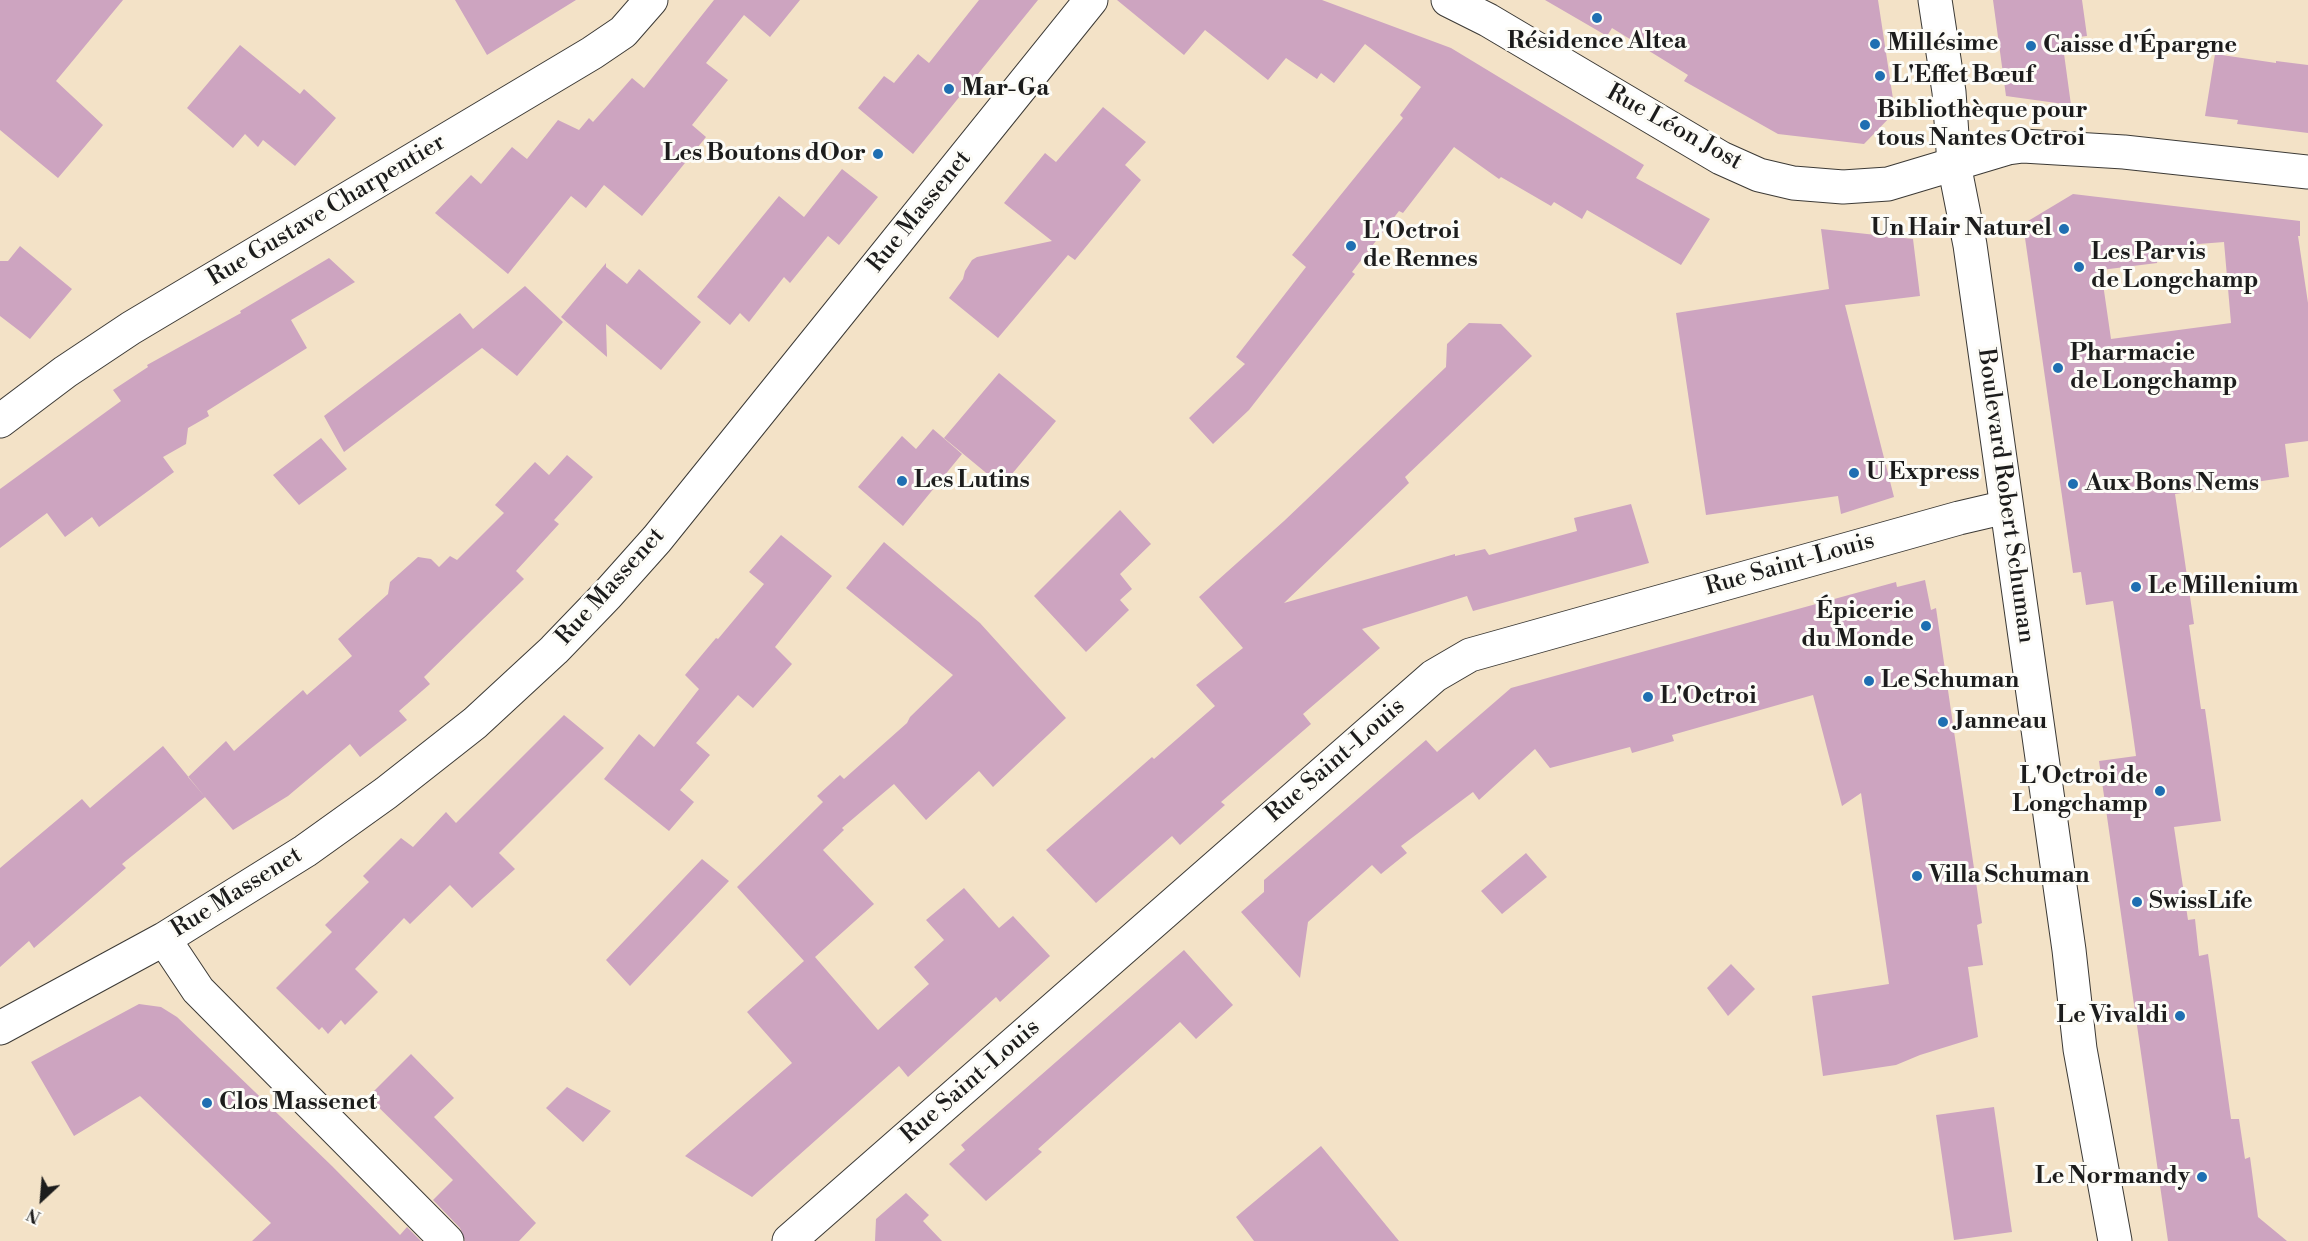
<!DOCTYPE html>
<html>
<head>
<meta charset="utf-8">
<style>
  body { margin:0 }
  #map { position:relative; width:2308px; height:1241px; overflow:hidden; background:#f3e2c7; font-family:"Libre Bodoni",serif }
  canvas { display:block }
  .north { position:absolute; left:12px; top:1169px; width:60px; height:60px; -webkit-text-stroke:4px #fdfcf7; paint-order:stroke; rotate:206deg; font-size:16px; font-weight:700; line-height:24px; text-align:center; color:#1c1c1c }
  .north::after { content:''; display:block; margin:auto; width:21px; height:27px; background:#1c1c1c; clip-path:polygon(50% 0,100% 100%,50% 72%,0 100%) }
</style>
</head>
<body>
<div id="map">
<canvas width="2308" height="1241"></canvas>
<div class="north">N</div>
</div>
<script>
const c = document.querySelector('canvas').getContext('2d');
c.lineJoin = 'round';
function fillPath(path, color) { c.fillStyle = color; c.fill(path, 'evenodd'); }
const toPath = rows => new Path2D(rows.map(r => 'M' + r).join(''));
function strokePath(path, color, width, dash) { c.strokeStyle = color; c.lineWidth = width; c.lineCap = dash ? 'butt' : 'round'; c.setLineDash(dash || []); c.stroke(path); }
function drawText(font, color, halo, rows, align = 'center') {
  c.font = font + ' "Libre Bodoni",serif'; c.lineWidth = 6; c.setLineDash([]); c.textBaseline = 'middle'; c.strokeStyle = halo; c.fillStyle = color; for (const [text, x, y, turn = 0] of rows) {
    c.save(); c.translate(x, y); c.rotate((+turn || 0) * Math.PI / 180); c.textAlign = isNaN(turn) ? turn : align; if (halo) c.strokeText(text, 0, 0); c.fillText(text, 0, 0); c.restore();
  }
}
fillPath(toPath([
  [0,0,123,0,56,81,103,125,58,178,0,130],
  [455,0,576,0,487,55],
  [714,0,800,0,770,37,744,15,706,63,728,80,692,125,706,137,642,216,604,185,586,208,571,196,508,274,435,213,471,175,481,184,512,147,527,159,558,120,579,130,589,118,593,122,632,78,644,88],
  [979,0,1038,0,913,154,858,108,884,76,894,83,918,54,929,63],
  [1117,0,1322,0,1451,48,1644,165,1636,178,1710,219,1681,265,1587,210,1582,219,1554,202,1551,206,1501,177,1499,179,1454,147,1403,213,1399,211,1352,272,1355,274,1249,410,1213,444,1189,418,1245,364,1236,357,1306,267,1292,255,1403,118,1400,115,1421,87,1365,44,1334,83,1321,73,1317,79,1286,58,1268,80,1205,30,1184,55],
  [1545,0,1878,0,1895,112,1864,144,1778,134,1684,81,1688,75,1612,28,1607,36],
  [1993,0,2082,0,2087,36,2062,39,2071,105,2006,96],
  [240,45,300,94,304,89,336,118,295,166,263,140,258,147,245,134,233,148,187,108],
  [2215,54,2276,63,2276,61,2308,65,2308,133,2237,124,2238,120,2205,116],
  [1103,107,1146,142,1125,165,1141,180,1075,260,1068,255,998,338,949,298,963,279,965,271,972,260,977,257,1052,241,1004,203,1045,153,1056,162],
  [842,169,878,197,839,245,828,236,790,283,784,277,749,322,740,313,730,325,697,297,779,196,804,217],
  [2073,194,2300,221,2300,236,2298,236,2308,303,2308,441,2285,444,2289,477,2175,494,2194,624,2189,625,2201,709,2205,709,2221,821,2174,827,2188,920,2195,919,2199,956,2208,954,2231,1119,2239,1119,2245,1159,2250,1157,2258,1217,2287,1241,2168,1241,2099,761,2136,756,2131,720,2113,601,2086,605,2081,572,2073,573,2023,224],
  [2224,242,2231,323,2111,339,2101,270,2157,263,2160,247],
  [1821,229,1913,239,1920,296,1845,305,1894,497,1841,514,1838,496,1706,515,1676,313,1829,289],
  [20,246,72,289,30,339,0,316,0,261,8,261],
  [329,258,355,282,291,320,307,348,207,411,209,416,188,428,186,444,163,457,174,472,99,527,92,517,65,537,47,513,0,548,0,489,121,401,113,390,148,367,147,365,241,313,240,311],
  [606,263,606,267,627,284,639,269,701,322,661,370,606,324,607,357,561,317],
  [525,286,563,322,517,376,482,348,344,452,324,416,460,313,473,329],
  [1469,323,1501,324,1532,356,1405,477,1409,483,1284,603,1455,554,1455,556,1485,549,1489,555,1577,531,1574,518,1631,504,1649,563,1473,611,1467,596,1362,629,1380,648,1303,714,1311,724,1221,802,1225,805,1180,845,1172,836,1096,903,1046,850,1152,757,1154,759,1215,706,1196,685,1243,648,1199,597,1284,521,1446,367,1447,344],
  [999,373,1056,421,1002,486,944,438],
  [933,429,962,454,903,526,858,487,902,436,916,449],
  [321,438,347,469,299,505,273,475],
  [567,455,593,477,554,520,559,524,516,571,524,579,424,677,430,684,399,711,407,720,360,757,350,744,288,796,233,830,188,777,226,741,234,751,303,690,307,695,352,656,338,639,388,594,390,582,418,557,431,559,439,567,450,556,457,560,504,513,495,505,535,462,549,475],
  [1120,510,1151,544,1120,574,1132,589,1120,600,1129,610,1086,652,1034,596],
  [781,535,832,576,775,647,792,664,753,708,738,695,696,743,710,755,680,790,694,802,669,831,604,779,639,734,654,747,699,689,685,675,716,638,718,639,764,584,749,572],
  [884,542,980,623,1066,718,993,787,979,771,926,820,894,784,842,828,844,830,823,850,874,904,815,957,878,1030,929,984,914,967,944,940,926,920,964,888,999,928,1013,916,1050,956,1000,1002,996,997,908,1077,899,1066,752,1197,685,1156,792,1063,747,1012,804,961,737,887,823,802,817,796,840,775,844,779,907,723,910,717,953,675,846,588],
  [1925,580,1931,610,1936,608,1982,923,1977,925,1983,965,1968,967,1978,1037,1920,1055,1896,1065,1823,1076,1812,996,1889,984,1861,793,1842,806,1813,695,1672,735,1674,741,1632,753,1630,747,1550,768,1535,749,1479,800,1473,792,1401,846,1407,853,1381,874,1372,865,1308,922,1300,978,1241,912,1264,892,1264,880,1426,740,1437,752,1511,688,1896,582,1897,587],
  [564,715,604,748,499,853,515,869,472,908,450,885,410,924,404,918,355,969,378,992,345,1025,341,1020,328,1034,322,1027,319,1030,276,988,332,932,325,925,369,882,363,876,401,838,413,847,446,812,456,823],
  [163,746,205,797,122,864,126,868,34,948,29,941,0,967,0,868,82,799,90,808],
  [1526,853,1547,877,1502,914,1481,891],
  [702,859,729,881,630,986,606,960],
  [1184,950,1233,1005,1196,1039,1180,1022,1038,1149,1042,1152,986,1201,949,1164,965,1150,961,1145],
  [1731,964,1755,989,1728,1016,1707,988],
  [139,1004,161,1007,177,1017,332,1166,400,1235,407,1227,421,1241,252,1241,271,1223,140,1096,74,1136,31,1062],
  [411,1054,454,1098,434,1117,536,1223,519,1241,465,1241,460,1228,433,1200,453,1180,368,1097],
  [567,1087,611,1111,583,1142,546,1108],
  [1994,1107,2012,1232,1954,1240,1936,1115],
  [1321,1146,1399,1241,1254,1241,1236,1217],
  [906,1193,929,1215,923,1221,942,1241,875,1241,876,1219]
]), '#cda4c0');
const minor = toPath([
  [1448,0,1488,20,1721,158,1759,175,1793,183,1843,187,1888,184,2008,148,2023,146,2124,152,2308,172],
  [0,421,65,372,131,328,592,53,623,32,651,0],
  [164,939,198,990,447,1241],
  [0,1028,164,939,305,851,386,793,475,723,554,650,607,595,657,539,1091,0],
  [789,1241,1434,676,1470,655,1959,518,2006,507]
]);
const major = toPath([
  [1935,0,1949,92,1954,164,1970,245,2069,950,2080,1049,2115,1241]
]);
strokePath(minor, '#3c3a36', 35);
strokePath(major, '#3c3a36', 35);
strokePath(minor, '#fff', 33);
strokePath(major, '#fff', 33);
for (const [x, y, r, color] of [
  [1597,18,6,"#1f6fb2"],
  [1875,44,6,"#1f6fb2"],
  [2031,46,6,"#1f6fb2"],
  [1880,76,6,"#1f6fb2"],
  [949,89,6,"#1f6fb2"],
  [1865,125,6,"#1f6fb2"],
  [878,154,6,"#1f6fb2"],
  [2064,229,6,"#1f6fb2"],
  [1351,246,6,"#1f6fb2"],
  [2079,267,6,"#1f6fb2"],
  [2058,368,6,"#1f6fb2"],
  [1854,473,6,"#1f6fb2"],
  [902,481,6,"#1f6fb2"],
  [2073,484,6,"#1f6fb2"],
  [2136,587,6,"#1f6fb2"],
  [1926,626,6,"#1f6fb2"],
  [1869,681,6,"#1f6fb2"],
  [1648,697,6,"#1f6fb2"],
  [1943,722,6,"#1f6fb2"],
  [2160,791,6,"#1f6fb2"],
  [1917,876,6,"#1f6fb2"],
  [2137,902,6,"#1f6fb2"],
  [2180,1016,6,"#1f6fb2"],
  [207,1103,6,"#1f6fb2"],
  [2202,1177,6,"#1f6fb2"]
]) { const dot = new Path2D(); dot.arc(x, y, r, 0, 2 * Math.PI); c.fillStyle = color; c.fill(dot); strokePath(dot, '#fdfcf7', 2); }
drawText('bold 24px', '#1c1c1c', '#fdfcf7', [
  ["Résidence Altea",1597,42,"center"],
  ["Millésime",1887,44],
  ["Caisse d'Épargne",2043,46],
  ["L'Effet Bœuf",1892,76],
  ["Mar-Ga",961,89],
  ["Bibliothèque pour",1877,111],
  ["tous Nantes Octroi",1877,139],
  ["Les Boutons dOor",866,154,"right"],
  ["Un Hair Naturel",2052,229,"right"],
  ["L'Octroi",1363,232],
  ["de Rennes",1363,260],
  ["Les Parvis",2091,253],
  ["de Longchamp",2091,281],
  ["Pharmacie",2070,354],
  ["de Longchamp",2070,382],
  ["U Express",1866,473],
  ["Les Lutins",914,481],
  ["Aux Bons Nems",2085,484],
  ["Le Millenium",2148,587],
  ["Épicerie",1914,612,"right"],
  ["du Monde",1914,640,"right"],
  ["Le Schuman",1881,681],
  ["L'Octroi",1660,697],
  ["Janneau",1955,722],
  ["L'Octroi de",2148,777,"right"],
  ["Longchamp",2148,805,"right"],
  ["Villa Schuman",1929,876],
  ["SwissLife",2149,902],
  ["Le Vivaldi",2168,1016,"right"],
  ["Clos Massenet",219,1103],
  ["Le Normandy",2190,1177,"right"]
], 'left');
drawText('24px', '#1c1c1c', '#fdfcf7', [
  ["Rue Léon Jost",1674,128,29],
  ["Rue Gustave Charpentier",327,211,-31],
  ["Rue Massenet",920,212,-51],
  ["Boulevard Robert Schuman",2005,496,82],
  ["Rue Saint-Louis",1790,565,-16],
  ["Rue Massenet",611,587,-48],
  ["Rue Saint-Louis",1336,761,-41],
  ["Rue Massenet",237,893,-32],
  ["Rue Saint-Louis",971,1082,-41]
]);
</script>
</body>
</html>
